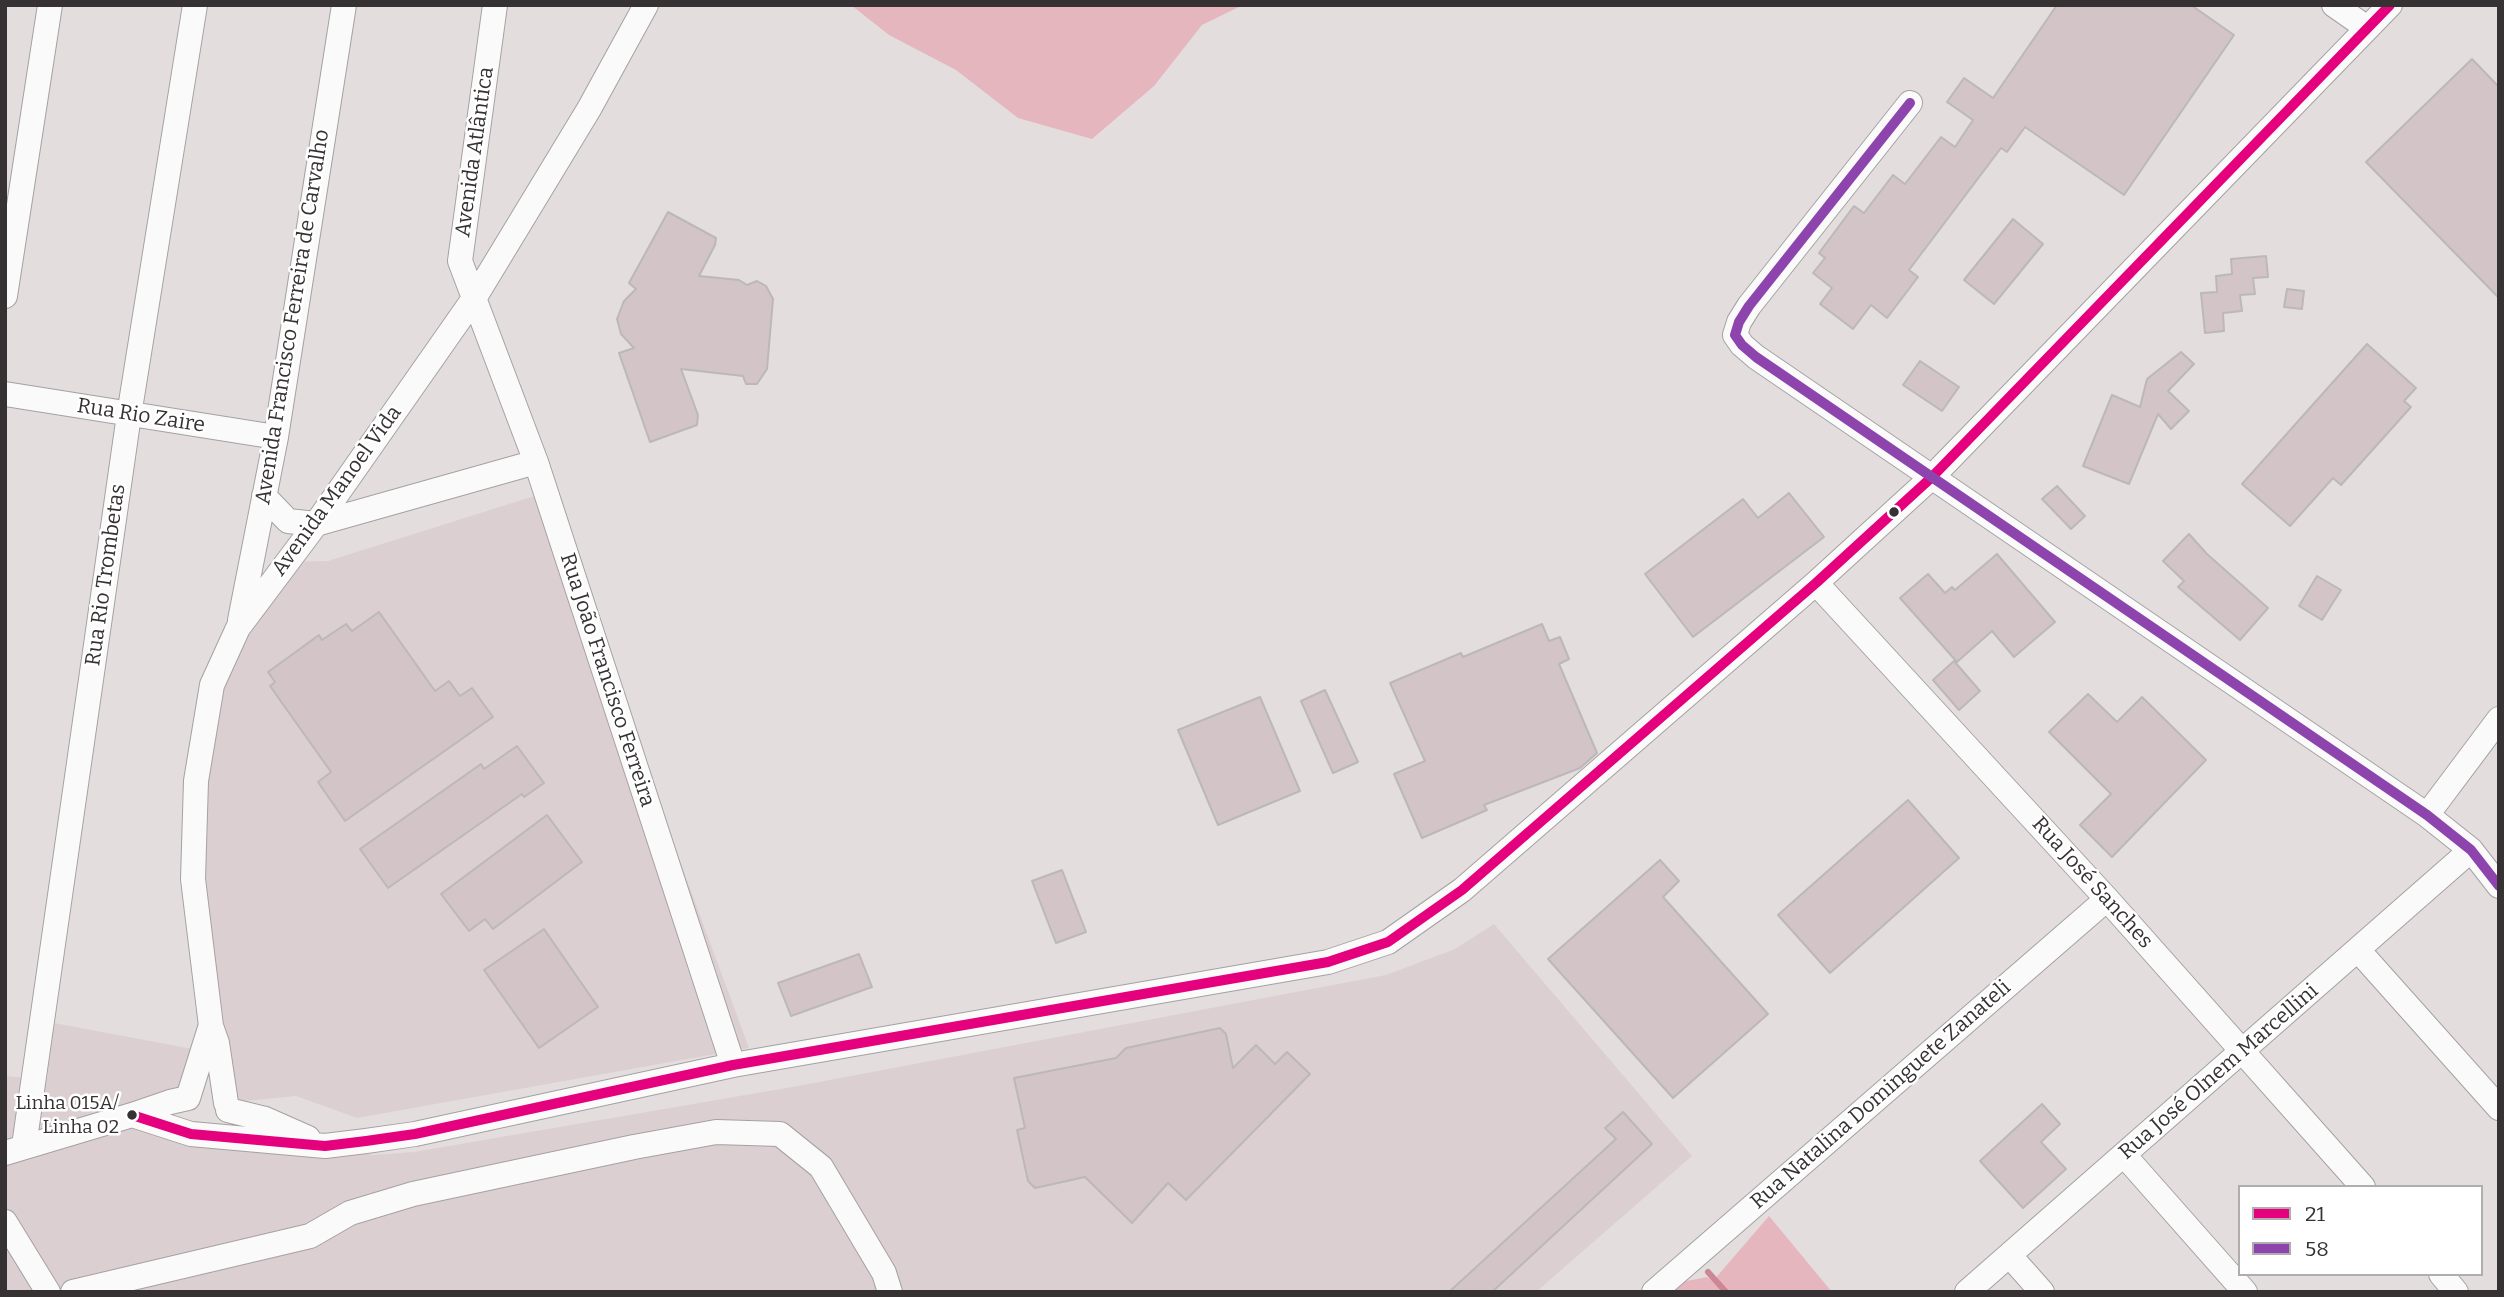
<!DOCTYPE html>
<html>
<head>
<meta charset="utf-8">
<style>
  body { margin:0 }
  #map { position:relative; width:2504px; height:1297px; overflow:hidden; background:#e3ddde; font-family:Bitter,serif }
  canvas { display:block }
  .frame { position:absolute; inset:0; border:7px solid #363233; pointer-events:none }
  .legend { position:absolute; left:2238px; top:1185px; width:245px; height:91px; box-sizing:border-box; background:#fff; border:2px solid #afadad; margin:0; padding:9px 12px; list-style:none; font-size:21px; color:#363233 }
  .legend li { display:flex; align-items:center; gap:14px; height:35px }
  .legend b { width:35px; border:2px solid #afadad }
</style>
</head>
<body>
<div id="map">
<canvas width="2504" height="1297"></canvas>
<div class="frame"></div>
<ul class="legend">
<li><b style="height:9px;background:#e5007d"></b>21</li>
<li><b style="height:9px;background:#8e44ad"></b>58</li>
</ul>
</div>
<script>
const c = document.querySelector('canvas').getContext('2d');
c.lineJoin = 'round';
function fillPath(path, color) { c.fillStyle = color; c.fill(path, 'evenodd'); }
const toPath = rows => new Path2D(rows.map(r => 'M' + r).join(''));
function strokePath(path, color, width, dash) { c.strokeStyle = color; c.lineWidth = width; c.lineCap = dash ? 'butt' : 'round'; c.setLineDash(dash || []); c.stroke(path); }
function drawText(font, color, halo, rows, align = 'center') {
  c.font = font + ' Bitter,serif'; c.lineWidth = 5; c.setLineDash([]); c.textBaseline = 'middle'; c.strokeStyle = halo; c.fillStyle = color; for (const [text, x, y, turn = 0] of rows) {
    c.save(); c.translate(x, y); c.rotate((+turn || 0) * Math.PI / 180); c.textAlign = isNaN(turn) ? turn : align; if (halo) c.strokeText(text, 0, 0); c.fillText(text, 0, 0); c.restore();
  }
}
fillPath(toPath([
  [544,493,749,1048,357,1118,296,1096,226,1103,193,879,212,685,286,562,328,561],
  [1494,924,1692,1156,1536,1292,5,1292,5,1076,47,1080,54,1023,198,1050,188,1098,134,1115,374,1155,414,1152,798,1086,1386,975,1455,949]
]), '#dccfd1');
fillPath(toPath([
  [851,5,1243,5,1202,25,1154,86,1092,139,1018,118,956,70,889,35],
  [1769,1216,1832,1292,1631,1292,1707,1277,1713,1281]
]), '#e6b6be');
strokePath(toPath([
  [1708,1272,1726,1292]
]), '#cd8693', 6);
const building = toPath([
  [2057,5,2191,5,2234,35,2124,195,2025,127,2007,152,2001,148,1909,270,1918,277,1887,318,1871,305,1853,329,1820,304,1832,288,1813,273,1825,258,1819,253,1854,206,1864,213,1893,175,1905,184,1941,137,1955,147,1973,120,1947,102,1964,78,1993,98,2057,5],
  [2472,59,2499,87,2499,298,2366,162,2472,59],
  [668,212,716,238,715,245,699,276,739,280,747,285,757,281,766,286,773,299,767,369,757,384,746,384,743,376,681,369,698,415,697,425,650,442,619,353,634,348,621,334,617,319,624,301,636,289,629,283,668,212],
  [2013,219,2043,244,1994,304,1964,280,2013,219],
  [2266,256,2268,277,2253,278,2255,294,2240,295,2242,311,2223,313,2224,331,2205,333,2201,293,2217,292,2216,276,2232,274,2231,259,2266,256],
  [2287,289,2304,291,2302,309,2284,307,2287,289],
  [2367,344,2416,388,2404,401,2411,407,2341,485,2333,478,2290,526,2242,484,2367,344],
  [2181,352,2194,364,2168,391,2189,411,2171,429,2158,414,2129,484,2083,466,2112,395,2140,407,2147,379,2181,352],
  [1920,361,1959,387,1942,411,1903,385,1920,361],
  [2057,486,2085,516,2071,529,2042,499,2057,486],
  [1789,493,1824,537,1693,637,1645,574,1743,499,1758,518,1789,493],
  [2189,534,2207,554,2268,608,2240,640,2178,587,2184,581,2163,561,2189,534],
  [1997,554,2055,622,2014,657,1992,631,1957,662,1900,598,1928,574,1945,593,1952,587,1955,590,1997,554],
  [2317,576,2341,590,2322,620,2299,606,2317,576],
  [379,612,435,691,449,681,460,696,472,688,493,717,345,821,318,782,331,772,270,686,275,682,268,672,319,635,322,640,346,624,352,631,379,612],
  [1542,624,1549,641,1560,637,1569,659,1559,664,1597,753,1580,768,1484,805,1487,810,1422,838,1394,774,1425,761,1390,683,1461,653,1463,657,1542,624],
  [1954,661,1980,691,1959,710,1933,680,1954,661],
  [1325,690,1358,762,1333,773,1301,701,1325,690],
  [2088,694,2117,722,2142,697,2206,760,2112,857,2080,825,2111,794,2049,732,2088,694],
  [1260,697,1300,791,1218,825,1178,730,1260,697],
  [517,746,544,783,524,797,522,794,388,888,360,849,481,764,484,769,517,746],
  [1908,800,1959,858,1830,973,1778,915,1908,800],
  [547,815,582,862,493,929,485,919,469,931,441,894,547,815],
  [1660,860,1679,881,1663,897,1768,1014,1673,1098,1548,959,1660,860],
  [1062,870,1086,932,1056,943,1032,881,1062,870],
  [544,929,598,1007,539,1048,484,970,544,929],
  [859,954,872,987,791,1016,778,983,859,954],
  [1220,1028,1226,1034,1233,1068,1256,1045,1275,1064,1287,1052,1310,1074,1186,1200,1168,1183,1132,1223,1085,1177,1035,1188,1028,1181,1017,1130,1025,1128,1014,1078,1116,1058,1126,1048,1220,1028],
  [2042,1104,2060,1124,2041,1142,2066,1169,2023,1208,1980,1161,2042,1104],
  [1623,1112,1652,1144,1492,1292,1449,1292,1616,1139,1605,1128,1623,1112]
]);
fillPath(building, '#d2c4c7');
strokePath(building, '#bcb8b9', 2);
const minor = toPath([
  [495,5,460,261,536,462,733,1065],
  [2334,5,2367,28],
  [1910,103,1749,306,1739,322,1735,335,1742,345,1756,357,2427,815,2471,850,2499,886],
  [5,296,50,5],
  [5,394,276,437],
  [264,496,288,521,316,524,536,462],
  [1816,583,2107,899,2363,1187],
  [240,620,276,437,344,5],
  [2427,815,2499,719],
  [2358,950,2499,1108],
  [226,1103,217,1043,211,1026,193,879,196,781,212,685,238,628,316,524,475,297,589,109,646,5],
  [228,1110,265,1119,308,1138],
  [132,1115,191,1134,325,1146,366,1141,415,1134,733,1065,1328,962,1388,942,1462,890,1816,583,1932,477,2390,5],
  [24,1146,129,415,195,5],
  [5,1153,132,1115,170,1102,188,1098,210,1028],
  [2124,1155,2245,1292],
  [5,1222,48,1292],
  [2010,1256,2042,1292],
  [2441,1274,2456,1292],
  [73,1292,310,1236,350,1213,413,1194,634,1147,716,1132,780,1134,821,1167,884,1273,890,1292],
  [1654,1292,2107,899],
  [1967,1292,2471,850]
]);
strokePath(minor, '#a5a1a2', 26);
strokePath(minor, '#fbfafa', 24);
strokePath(toPath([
  [132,1115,191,1134,325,1146,366,1141,415,1134,733,1065,1328,962,1388,942,1462,890,1816,583,1932,477,2390,5]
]), '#e5007d', 10);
strokePath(toPath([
  [1910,103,1749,306,1739,322,1735,335,1742,345,1756,357,2427,815,2471,850,2499,886]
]), '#8e44ad', 10);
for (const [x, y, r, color] of [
  [1894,512,6,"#363233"],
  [132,1115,6,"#363233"]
]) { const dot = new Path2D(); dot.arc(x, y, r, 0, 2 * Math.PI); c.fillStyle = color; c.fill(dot); strokePath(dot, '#fff', 2.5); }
drawText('19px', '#363233', '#fff', [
  ["Linha 015A/",119,1104],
  ["Linha 02",119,1128]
], 'right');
drawText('21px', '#363233', '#fff', [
  ["Avenida Atlântica",475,152,-82],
  ["Avenida Francisco Ferreira de Carvalho",293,317,-81],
  ["Rua Rio Zaire",141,416,9],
  ["Avenida Manoel Vida",337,491,-54],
  ["Rua Rio Trombetas",106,575,-82],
  ["Rua João Francisco Ferreira",607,680,72],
  ["Rua José Sanches",2092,883,48],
  ["Rua José Olnem Marcellini",2219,1072,-41],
  ["Rua Natalina Dominguete Zanateli",1881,1095,-41]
]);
</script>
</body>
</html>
